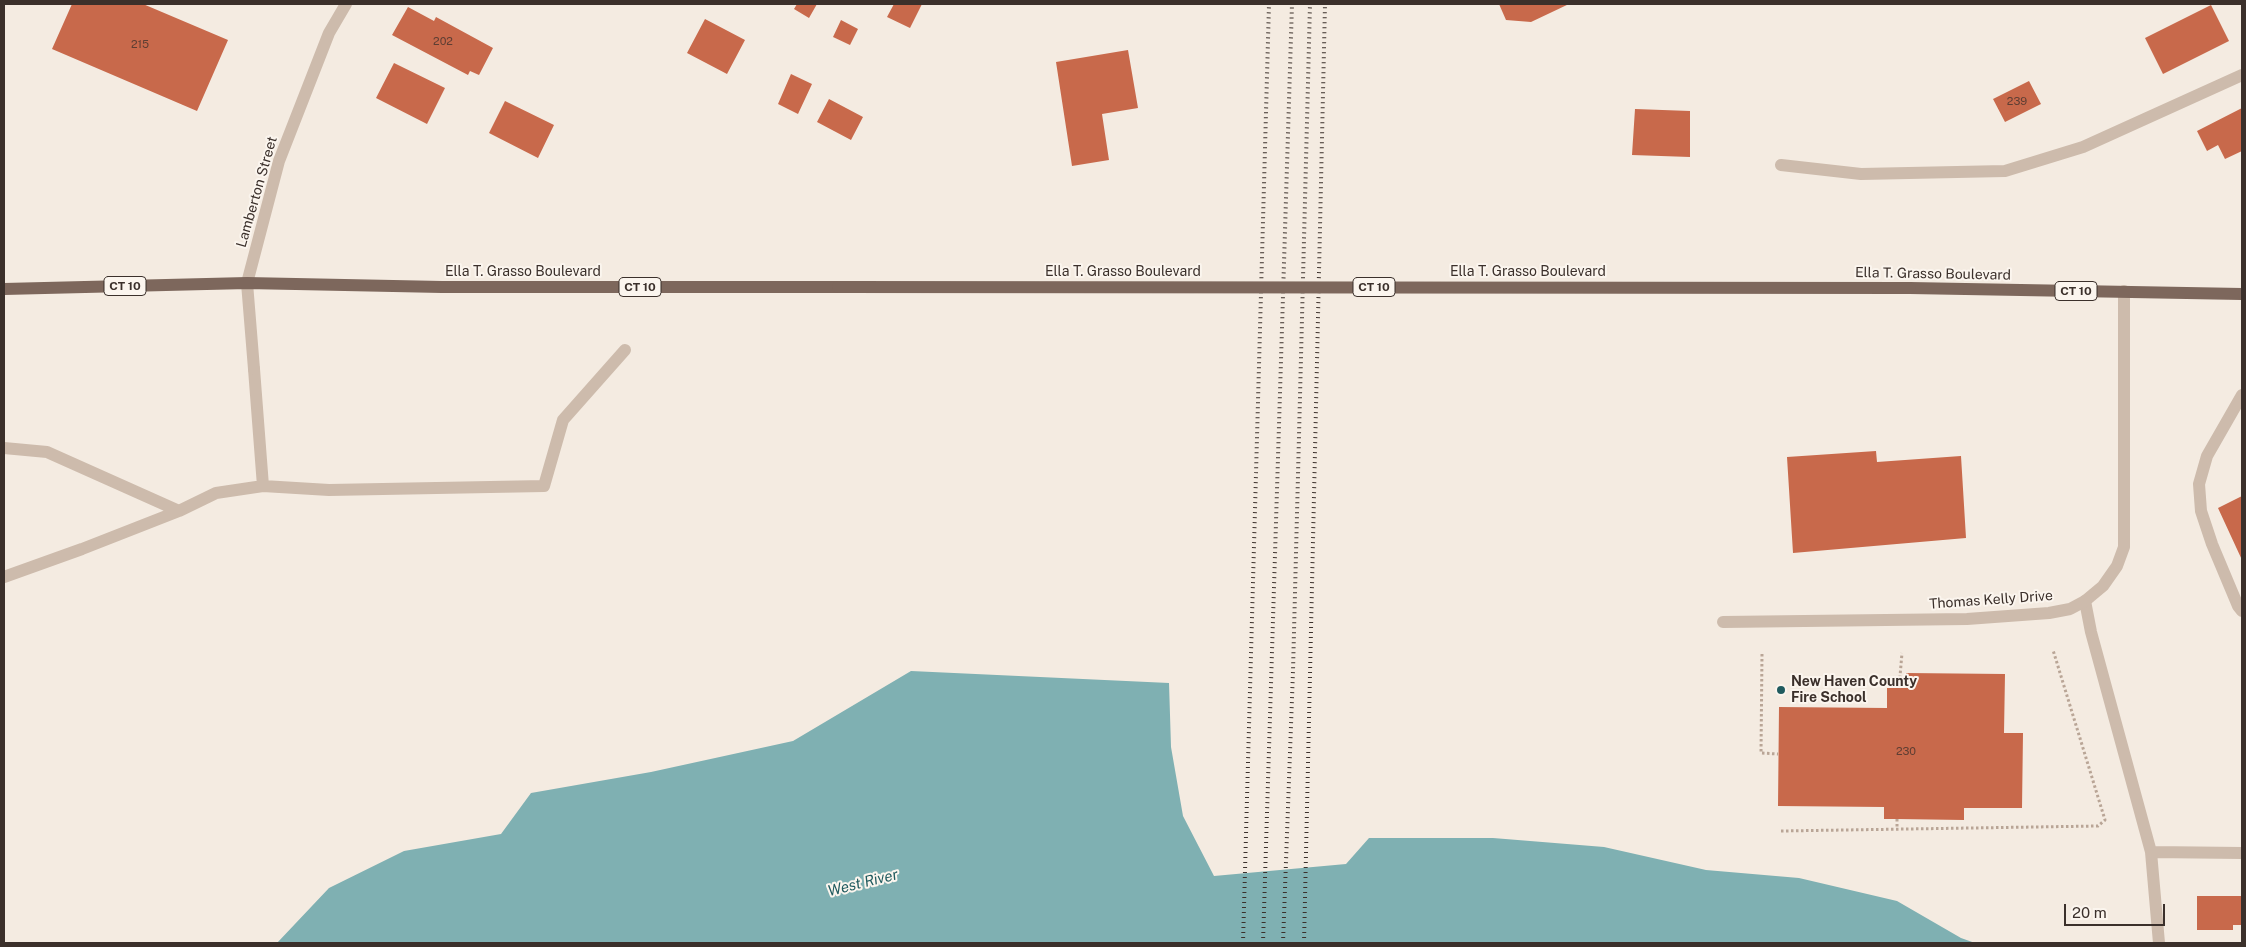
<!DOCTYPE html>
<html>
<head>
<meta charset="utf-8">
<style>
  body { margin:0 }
  #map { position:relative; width:2246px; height:947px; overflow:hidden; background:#f4ebe1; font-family:"Public Sans",sans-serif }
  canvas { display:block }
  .frame { position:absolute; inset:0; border:5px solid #3b302b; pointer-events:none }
  .scale { position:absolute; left:2064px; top:904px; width:101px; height:22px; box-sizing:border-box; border:2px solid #3b302b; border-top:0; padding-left:6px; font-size:15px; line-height:18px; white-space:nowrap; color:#3b302b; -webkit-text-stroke:4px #fbf5ee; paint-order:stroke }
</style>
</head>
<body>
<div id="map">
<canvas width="2246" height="947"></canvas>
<div class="frame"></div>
<div class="scale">20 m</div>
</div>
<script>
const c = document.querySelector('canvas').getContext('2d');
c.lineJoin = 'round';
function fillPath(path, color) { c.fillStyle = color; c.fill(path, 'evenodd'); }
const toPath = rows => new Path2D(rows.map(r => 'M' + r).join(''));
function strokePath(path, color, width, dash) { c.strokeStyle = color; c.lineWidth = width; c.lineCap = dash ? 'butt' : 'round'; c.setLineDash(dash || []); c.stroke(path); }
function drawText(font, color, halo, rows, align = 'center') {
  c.font = font + ' "Public Sans",sans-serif'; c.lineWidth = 4; c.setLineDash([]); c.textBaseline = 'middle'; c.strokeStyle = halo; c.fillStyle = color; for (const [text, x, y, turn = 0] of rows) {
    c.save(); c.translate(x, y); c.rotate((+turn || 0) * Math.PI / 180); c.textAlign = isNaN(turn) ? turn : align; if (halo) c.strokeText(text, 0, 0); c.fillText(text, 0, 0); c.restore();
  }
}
fillPath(toPath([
  [911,671,1169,683,1171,747,1183,816,1214,876,1346,864,1369,838,1493,838,1604,847,1706,870,1799,878,1897,901,1961,938,1975,943,277,943,329,888,404,851,501,834,531,793,651,772,793,741]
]), '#7fb0b2');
fillPath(toPath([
  [72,4,143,4,228,40,197,111,52,49],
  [797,4,817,4,809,18,794,9],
  [894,4,922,4,910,28,887,17],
  [1499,4,1569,4,1531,22,1506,20],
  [2211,5,2229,41,2163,74,2145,38],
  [408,7,434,21,436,17,493,48,479,75,470,71,468,75,392,35],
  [705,19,745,40,727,74,687,53],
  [841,20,858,29,850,45,833,37],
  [1128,50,1138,108,1102,114,1109,160,1072,166,1056,62],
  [394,63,445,88,427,124,376,98],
  [791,74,812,84,798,114,778,104],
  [2029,81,2041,104,2005,122,1993,99],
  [829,99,863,117,851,140,817,122],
  [505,101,554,125,538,158,489,133],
  [2242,108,2242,151,2225,159,2218,145,2207,151,2197,131],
  [1635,109,1690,111,1690,157,1632,155],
  [1876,451,1877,462,1961,456,1966,538,1793,553,1787,457],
  [2242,496,2242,560,2218,508],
  [1906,673,2005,674,2004,733,2023,733,2022,808,1964,808,1964,820,1897,819,1884,819,1884,807,1778,806,1779,707,1887,708,1887,688,1906,688],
  [2197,896,2242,896,2242,925,2233,925,2233,930,2197,930]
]), '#c8694b');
strokePath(toPath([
  [1762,654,1761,753,1778,754],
  [1899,688,1902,653],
  [1897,819,1897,829],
  [1781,831,2098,826,2105,820,2053,650]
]), '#b9a596', 3, [2.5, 2.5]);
strokePath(toPath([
  [1781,165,1861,174,2005,171,2083,147,2242,75],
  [254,369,263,486],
  [2242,395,2207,456,2199,484,2201,511,2212,544,2238,606,2242,611],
  [4,448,47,452,179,511],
  [4,577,82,549,179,511,216,493,263,486,329,490,544,486,563,420,625,350],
  [2085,601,2091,632,2151,852,2159,943],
  [2151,852,2242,853]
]), '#cdbbac', 12);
strokePath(toPath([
  [254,369,247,283,279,161,329,33,346,4],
  [1723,622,1967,619,2049,613,2070,609,2085,601,2103,586,2117,566,2124,547,2124,291]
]), '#cdbbac', 12);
strokePath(toPath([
  [1910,288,2242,294],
  [4,289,247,283,442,287,838,287]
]), '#7d675c', 12);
strokePath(toPath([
  [1243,943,1269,4],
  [1263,943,1292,4],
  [1283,943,1293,671,1310,4],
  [1304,943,1325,4]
]), '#3b302b', 4, [1, 4]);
strokePath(toPath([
  [838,287,1910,288]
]), '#7d675c', 12);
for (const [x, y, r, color] of [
  [1781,690,5,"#1f5a5e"]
]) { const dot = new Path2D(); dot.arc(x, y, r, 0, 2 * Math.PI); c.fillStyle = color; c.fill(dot); strokePath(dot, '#fbf5ee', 2); }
drawText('11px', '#5e3e33', null, [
  ["202",443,42],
  ["215",140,45],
  ["239",2017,102],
  ["230",1906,752]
]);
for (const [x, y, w] of [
  [125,286,42],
  [640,287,42],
  [1374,287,42],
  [2076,291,42]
]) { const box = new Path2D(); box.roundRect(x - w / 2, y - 9.5, w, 19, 4); c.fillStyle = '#fbf5ee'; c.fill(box); strokePath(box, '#3b302b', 1); }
drawText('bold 12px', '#3b302b', null, [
  ["CT 10",125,286],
  ["CT 10",640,287],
  ["CT 10",1374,287],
  ["CT 10",2076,291]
]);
drawText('14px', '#3b302b', '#fbf5ee', [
  ["Lamberton Street",257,192,-74],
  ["Ella T. Grasso Boulevard",523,272],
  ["Ella T. Grasso Boulevard",1123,272],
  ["Ella T. Grasso Boulevard",1528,272],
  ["Ella T. Grasso Boulevard",1933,274,1],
  ["Thomas Kelly Drive",1991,600,-4]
]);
drawText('bold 14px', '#3b302b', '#fbf5ee', [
  ["New Haven County",1791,682],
  ["Fire School",1791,698]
], 'left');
drawText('italic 15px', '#1f5a5e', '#fbf5ee', [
  ["West River",863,883,-14]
]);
</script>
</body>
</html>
